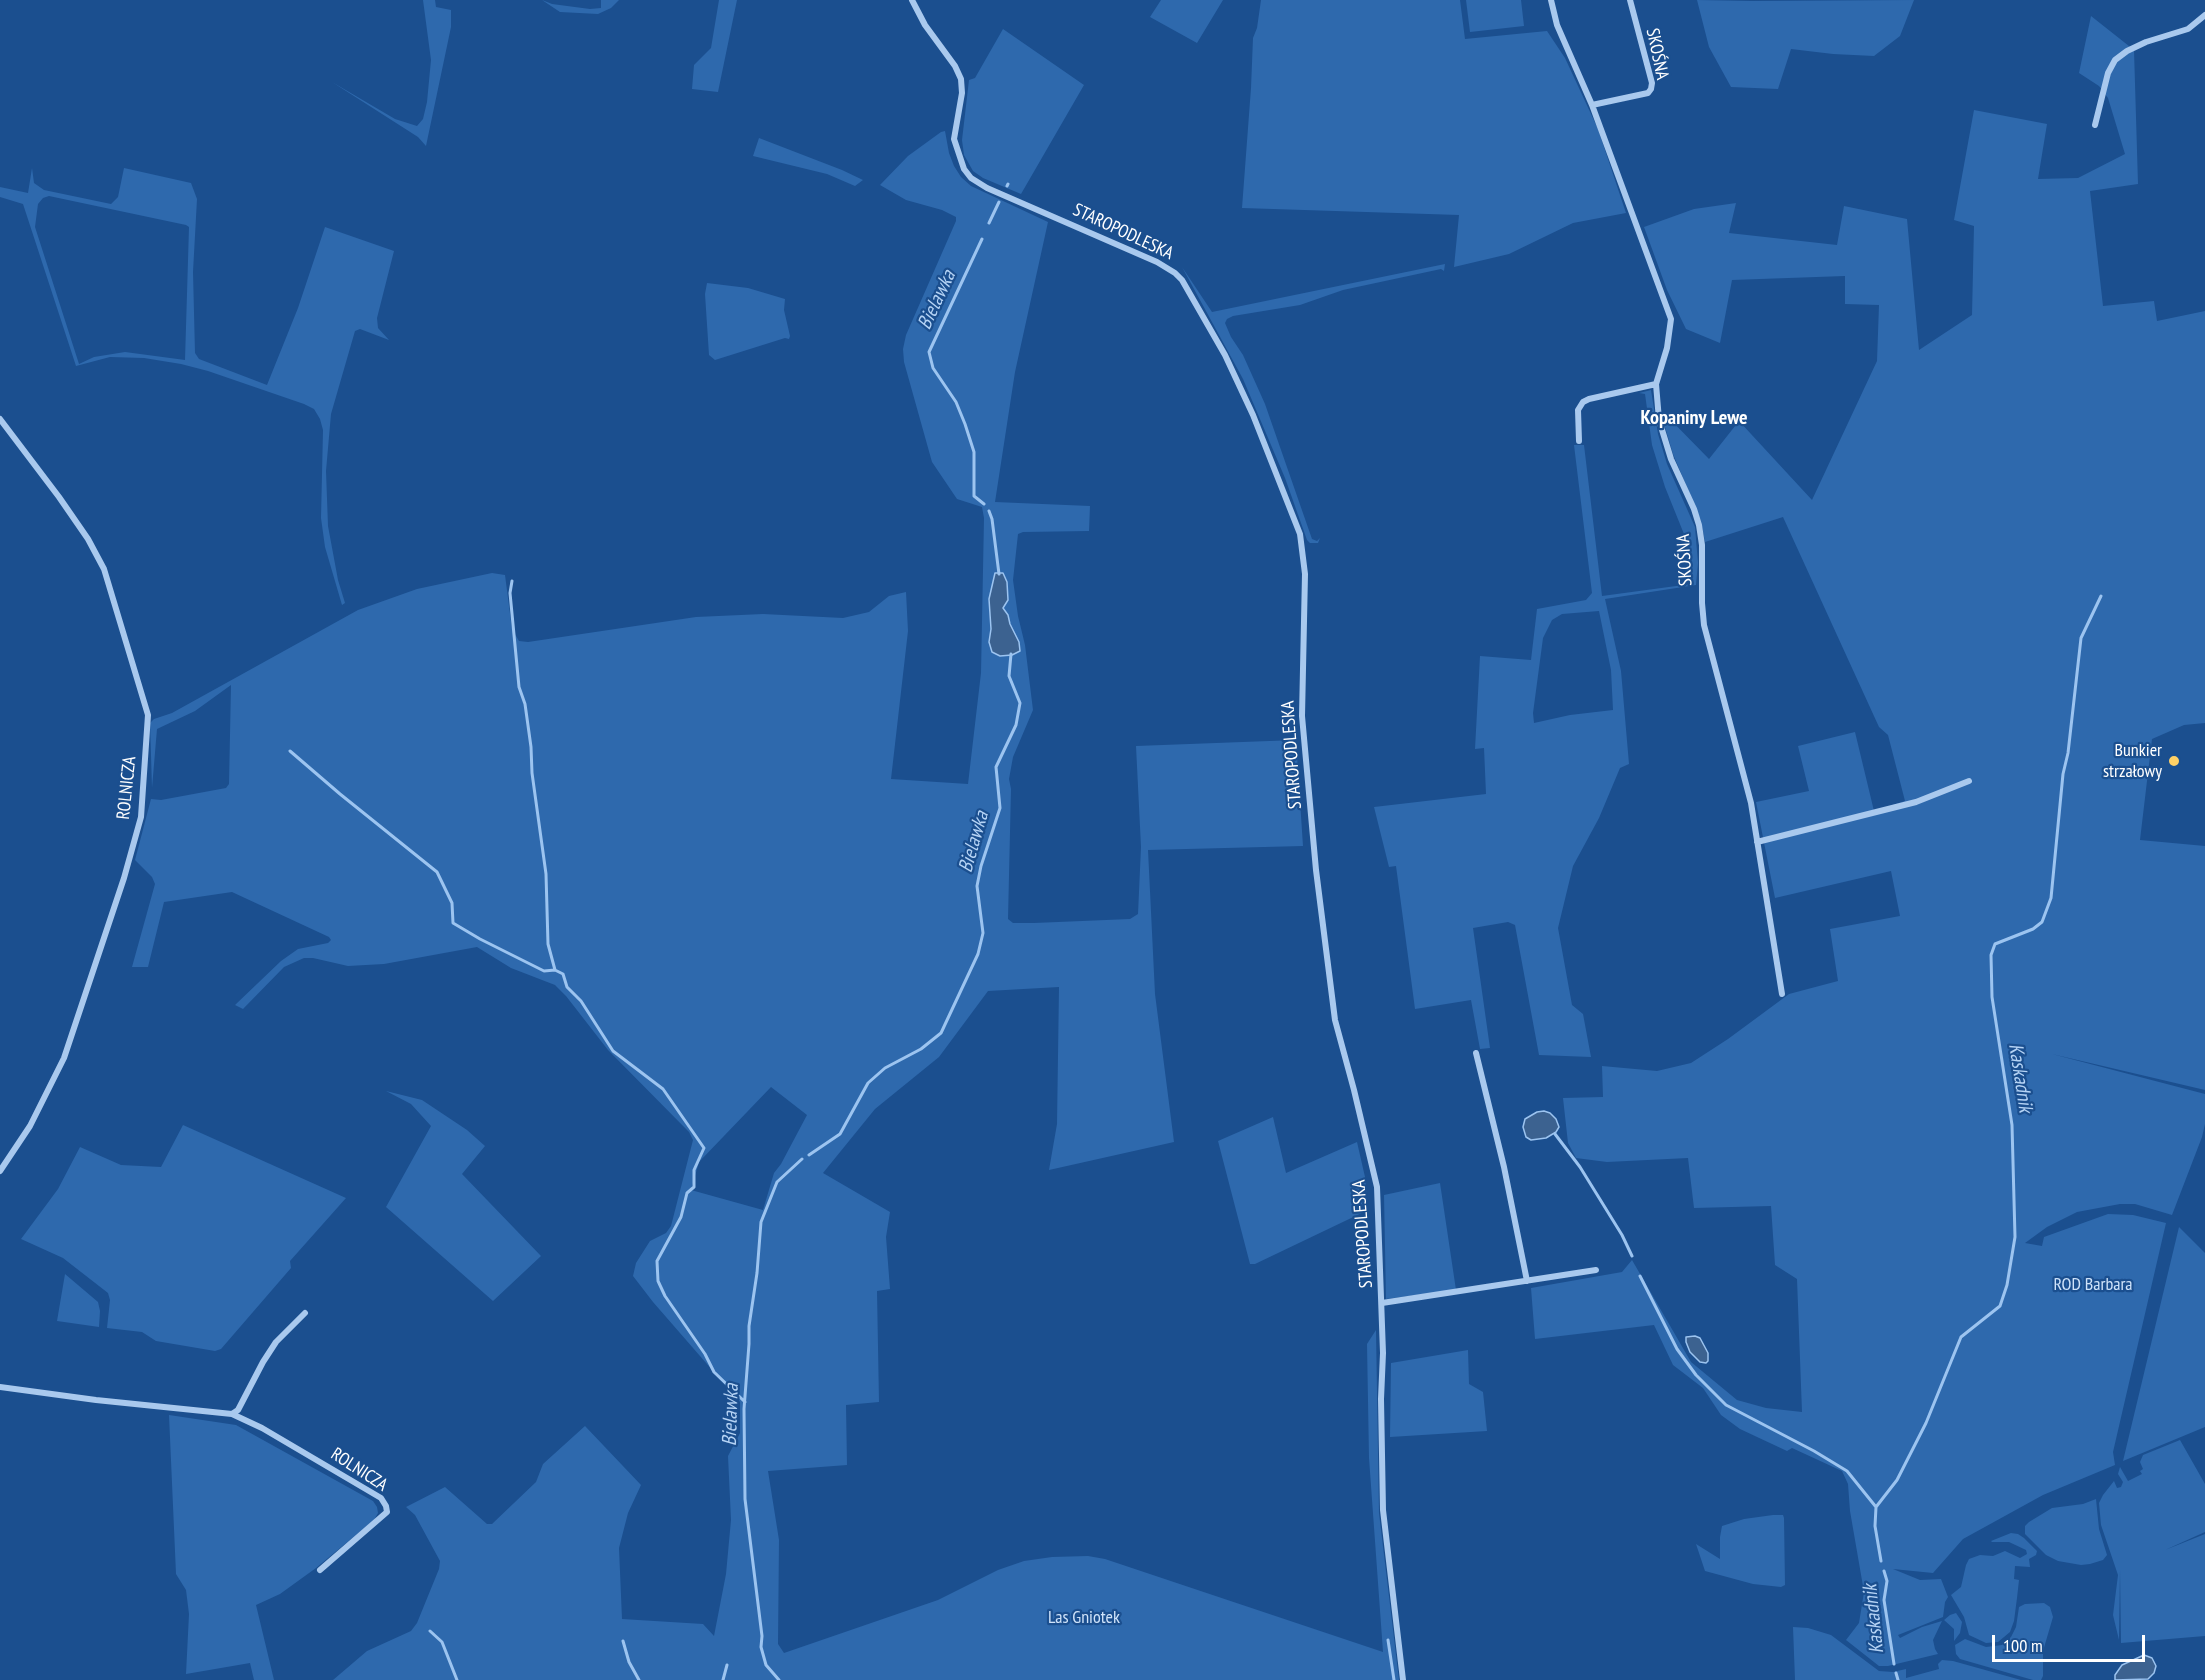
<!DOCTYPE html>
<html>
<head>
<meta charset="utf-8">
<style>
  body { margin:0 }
  #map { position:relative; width:2205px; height:1680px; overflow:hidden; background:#1b4f8f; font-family:"PT Sans Narrow",sans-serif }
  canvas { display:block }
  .scale { position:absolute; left:1992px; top:1635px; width:153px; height:27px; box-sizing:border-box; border:3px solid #fff; border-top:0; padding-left:8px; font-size:18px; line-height:21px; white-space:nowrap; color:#fff; -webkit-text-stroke:4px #1b4f8f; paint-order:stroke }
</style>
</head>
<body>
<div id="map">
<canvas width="2205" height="1680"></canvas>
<div class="scale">100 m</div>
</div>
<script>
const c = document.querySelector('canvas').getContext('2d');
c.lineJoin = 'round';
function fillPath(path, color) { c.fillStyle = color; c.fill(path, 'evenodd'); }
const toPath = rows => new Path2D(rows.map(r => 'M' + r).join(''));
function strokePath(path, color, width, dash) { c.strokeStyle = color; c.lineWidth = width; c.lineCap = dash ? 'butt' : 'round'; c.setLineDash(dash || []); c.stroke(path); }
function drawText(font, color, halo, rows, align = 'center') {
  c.font = font + ' "PT Sans Narrow",sans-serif'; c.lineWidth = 4.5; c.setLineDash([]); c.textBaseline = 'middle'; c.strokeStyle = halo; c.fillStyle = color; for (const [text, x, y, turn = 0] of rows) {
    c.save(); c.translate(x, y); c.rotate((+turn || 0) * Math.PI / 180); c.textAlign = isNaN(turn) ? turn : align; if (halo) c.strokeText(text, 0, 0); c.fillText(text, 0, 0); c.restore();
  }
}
fillPath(toPath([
  [423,0,435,0,436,7,451,10,451,27,426,146,418,137,332,82,395,119,417,126,423,119,427,102,431,60],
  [542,0,552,4,590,9,601,8,601,0,619,0,611,8,598,14,560,12],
  [719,0,737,0,718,92,692,89,694,65,711,48],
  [1161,0,1223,0,1197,43,1150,17],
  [1261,0,1460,0,1465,39,1547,31,1565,58,1598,129,1626,213,1573,223,1509,254,1454,267,1459,215,1242,208,1251,88,1253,38,1257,28],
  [1466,0,1521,0,1524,26,1470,32],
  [1697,0,1752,1,1914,0,1900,36,1874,56,1833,54,1791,49,1778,89,1731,87,1709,47],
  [2091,16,2134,50,2138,184,2090,191,2103,306,2154,301,2157,321,2205,311,2205,723,2184,725,2152,739,2140,840,2205,846,2205,1090,2052,1054,2205,1094,2205,1124,2202,1137,2172,1215,2135,1204,2120,1204,2077,1212,2047,1227,2025,1243,2042,1246,2044,1237,2108,1214,2133,1215,2166,1223,2113,1452,2115,1465,2043,1495,1963,1539,1933,1573,1893,1569,1920,1580,1941,1579,1948,1597,1945,1602,1943,1617,1898,1635,1900,1638,1922,1627,1942,1621,1933,1640,1935,1649,1938,1654,1888,1666,1879,1666,1846,1640,1859,1623,1864,1592,1850,1511,1848,1484,1842,1471,1792,1448,1787,1451,1740,1429,1721,1415,1703,1388,1673,1365,1654,1325,1535,1339,1531,1288,1622,1272,1632,1260,1691,1362,1737,1400,1766,1408,1802,1412,1797,1279,1775,1265,1771,1206,1694,1208,1688,1158,1607,1162,1576,1158,1568,1143,1563,1098,1603,1097,1602,1066,1657,1071,1691,1063,1728,1039,1789,994,1838,981,1830,929,1900,916,1891,871,1775,898,1756,802,1809,791,1798,746,1855,732,1874,811,1905,801,1888,735,1879,727,1783,517,1705,542,1701,521,1673,454,1662,417,1664,413,1709,459,1739,421,1812,500,1877,361,1879,305,1845,304,1845,276,1732,280,1720,343,1686,329,1667,290,1644,227,1694,209,1736,203,1729,233,1837,245,1844,206,1907,219,1919,350,1972,315,1974,226,1954,220,1974,110,2047,124,2038,179,2078,178,2125,154,2108,98,2099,86,2079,73],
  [1003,29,1084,85,1021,194,983,178,973,171,964,155,962,140,969,80,975,78],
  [945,131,949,153,954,166,961,177,971,186,1048,222,1015,372,995,502,1090,506,1089,531,1023,532,1018,534,1013,580,1018,616,1025,645,1033,710,1013,757,1009,779,1011,789,1008,919,1013,923,1034,923,1130,919,1138,914,1141,847,1136,746,1296,740,1303,846,1148,850,1155,994,1174,1142,1049,1170,1057,1124,1059,987,988,991,939,1057,875,1109,823,1173,890,1212,886,1237,890,1289,877,1291,879,1402,846,1405,847,1465,768,1471,779,1540,778,1644,784,1653,938,1600,998,1570,1024,1561,1052,1557,1088,1556,1105,1559,1383,1652,1369,1458,1367,1344,1376,1330,1379,1513,1399,1680,333,1680,367,1651,411,1631,417,1623,439,1569,440,1561,415,1515,406,1507,445,1487,487,1524,492,1524,536,1482,543,1464,585,1426,641,1485,628,1513,619,1548,622,1619,703,1624,714,1636,726,1574,731,1520,728,1456,740,1433,740,1402,653,1302,633,1276,636,1263,650,1241,666,1233,671,1226,693,1140,689,1132,608,1050,566,996,555,985,511,968,477,947,384,964,348,966,313,958,304,958,284,967,243,1009,235,1005,281,961,298,949,328,943,331,940,329,937,232,892,164,902,148,967,132,967,155,884,152,877,135,860,151,799,161,800,226,788,229,784,231,685,195,711,157,729,152,788,150,723,154,719,172,713,358,610,417,589,492,573,505,575,512,629,519,641,528,642,696,617,763,614,843,618,869,612,889,596,906,592,908,631,891,779,968,784,981,673,984,518,982,507,957,499,932,462,904,362,903,349,906,335,956,221,956,217,942,210,906,200,880,185,908,156,941,132],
  [996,573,1007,582,1008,600,1002,608,1008,615,1010,624,1019,642,989,642,991,629,989,599],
  [771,1087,807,1115,781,1164,774,1173,763,1210,691,1190,699,1162],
  [759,138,842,170,863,180,855,186,827,174,753,156],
  [32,168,34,183,44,190,111,204,118,197,124,168,191,183,197,199,193,272,195,353,199,359,267,385,298,308,325,227,394,251,377,318,378,328,389,340,360,329,355,331,331,414,326,471,328,526,338,580,345,603,342,605,325,547,321,518,323,430,320,419,314,409,304,404,208,371,181,364,144,358,110,357,76,366,23,204,0,197,0,187,28,193],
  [49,196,186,225,189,227,185,360,125,352,94,357,79,364,35,227,38,204,43,198],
  [1445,264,1444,271,1441,269,1343,290,1300,305,1233,316,1227,319,1225,323,1231,337,1243,355,1265,404,1312,539,1317,541,1320,538,1318,543,1310,543,1307,540,1285,478,1243,379,1182,267,1212,312],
  [707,283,748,288,785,299,784,310,790,336,789,339,785,338,715,360,709,355,705,294],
  [1651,390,1658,434,1667,464,1695,527,1698,563,1696,585,1605,599,1621,671,1629,764,1620,768,1599,818,1573,866,1558,928,1572,1005,1583,1014,1591,1057,1539,1055,1515,925,1508,922,1473,928,1490,1048,1480,1049,1471,1000,1415,1009,1396,866,1389,867,1374,807,1486,794,1484,748,1475,749,1480,656,1531,660,1537,609,1586,600,1592,593,1574,445,1584,445,1602,596,1691,584,1691,567,1688,544,1665,487,1652,445,1645,394,1639,393],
  [1599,611,1611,670,1613,710,1570,715,1534,723,1533,713,1543,638,1552,620,1562,614],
  [386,1091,422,1100,467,1130,485,1146,462,1174,541,1256,493,1301,386,1207,431,1126,411,1104],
  [1273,1117,1286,1173,1357,1142,1365,1177,1368,1210,1255,1264,1250,1264,1218,1141],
  [183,1125,346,1198,290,1261,291,1268,221,1349,215,1351,156,1341,142,1332,107,1328,110,1300,108,1293,63,1258,21,1239,58,1189,80,1147,121,1165,161,1167],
  [1440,1183,1456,1290,1386,1299,1384,1195],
  [2179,1227,2205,1253,2205,1427,2123,1461],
  [65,1274,98,1302,100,1311,99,1327,57,1321],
  [1468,1350,1469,1384,1483,1392,1487,1431,1390,1437,1391,1363],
  [169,1415,236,1425,373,1501,377,1507,378,1513,374,1520,316,1568,280,1594,256,1605,274,1680,254,1680,250,1663,186,1674,189,1614,186,1590,176,1574],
  [2180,1440,2205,1484,2205,1532,2165,1550,2205,1534,2205,1636,2121,1643,2120,1570,2119,1640,2113,1615,2118,1575,2101,1525,2099,1503,2103,1495,2114,1481,2117,1488,2121,1487,2123,1482,2118,1474,2120,1467,2128,1481,2142,1474,2140,1471,2143,1469,2140,1462,2143,1455],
  [2096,1499,2099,1529,2107,1555,2103,1560,2090,1564,2081,1565,2058,1561,2046,1555,2025,1534,2025,1526,2029,1522,2052,1508,2083,1504],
  [1773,1515,1783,1515,1784,1518,1785,1585,1781,1587,1753,1584,1705,1571,1696,1544,1720,1559,1720,1537,1722,1526,1744,1519],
  [2011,1533,2018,1534,2024,1538,2037,1551,2036,1555,2029,1559,2030,1567,2015,1566,2014,1579,2019,1580,2017,1598,2014,1621,2010,1632,1998,1642,1986,1643,1969,1635,1964,1617,1951,1595,1961,1587,1966,1565,1969,1559,1980,1555,1993,1556,2005,1551,2020,1558,2027,1554,2026,1550,2009,1542,1992,1542,1991,1541],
  [2044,1603,2050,1607,2053,1617,2043,1651,2043,1676,2041,1680,2033,1680,1960,1659,1956,1654,1955,1645,1965,1639,1986,1647,2002,1645,2011,1637,2016,1627,2019,1607,2025,1604],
  [1956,1613,1962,1622,1960,1633,1954,1641,1954,1629,1944,1620,1950,1615],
  [1793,1627,1808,1628,1831,1635,1879,1671,1893,1672,1906,1669,1906,1678,1939,1669,1938,1664,1942,1660,1953,1661,2021,1680,1795,1680]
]), '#2e69ad');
const water = toPath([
  [995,573,1003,573,1007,582,1008,600,1003,608,1008,615,1010,624,1019,642,1020,651,1012,655,1000,656,992,652,989,642,991,629,989,599,995,573],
  [1544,1111,1550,1113,1556,1119,1559,1127,1556,1132,1546,1138,1531,1140,1526,1137,1523,1127,1525,1119,1537,1112,1544,1111],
  [1695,1336,1700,1338,1708,1353,1708,1361,1706,1363,1700,1362,1690,1352,1686,1342,1686,1337,1695,1336],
  [2144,1655,2152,1658,2156,1666,2154,1673,2148,1679,2115,1680,2115,1675,2122,1665,2144,1655]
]);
fillPath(water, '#3c6290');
strokePath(water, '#9cc4f0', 1.5);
strokePath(toPath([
  [1007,186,1008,184],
  [989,223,999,202],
  [982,239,929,352,933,368,956,402,965,424,974,452,974,496,984,504],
  [989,511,992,519,999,574],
  [512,581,510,593,519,687,525,704,531,747,532,773,546,874,548,944,555,970,563,974,567,987,581,1001,613,1051,663,1089,704,1148,694,1170,694,1187,687,1193,681,1217,657,1261,658,1281,665,1296,705,1354,714,1372,745,1402],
  [290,751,340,794,437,872,452,903,453,923,480,939,544,971,555,970],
  [1555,1134,1580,1167,1622,1235,1632,1256],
  [809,1155,840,1134,868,1083,885,1068,921,1049,941,1033,978,954,983,933,977,886,981,866,1000,808,996,767,1016,725,1020,703,1009,676,1011,654],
  [1640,1276,1677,1349,1696,1375,1726,1405,1814,1451,1847,1471,1876,1507],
  [1881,1561,1875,1526,1876,1507,1897,1480,1926,1423,1961,1337,2000,1306,2007,1285,2015,1237,2012,1125,1992,997,1991,955,1995,944,2033,929,2042,922,2051,898,2063,774,2068,753,2081,638,2101,596],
  [1884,1571,1887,1581,1884,1600,1894,1664],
  [430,1631,442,1642,457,1680],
  [1388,1640,1394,1680],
  [623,1641,629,1662,639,1680],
  [1896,1673,1898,1680],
  [723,1680,727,1665],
  [779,1680,766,1665,761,1647,762,1636,745,1499,744,1409,749,1344,749,1326,757,1273,761,1222,777,1182,802,1159]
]), '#9cc4f0', 3);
strokePath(toPath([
  [912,0,925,25,955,66,961,79,962,93,954,139,964,169,971,178,987,188,1157,262,1175,273,1182,280,1225,355,1253,415,1300,534,1305,574,1302,716,1316,870,1335,1020,1354,1090,1377,1187,1383,1353,1381,1399,1383,1510,1403,1680],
  [1551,0,1557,25,1592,105,1671,319,1667,348,1656,384,1659,420,1671,459,1694,509,1699,525,1702,545,1702,603,1704,625,1751,803,1782,994],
  [1592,105,1648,93,1651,89,1652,83,1630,0],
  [2095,125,2108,73,2115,60,2127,51,2146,42,2188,29,2205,15],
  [0,419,59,497,88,539,104,569,148,715,141,817,124,878,64,1058,30,1126,0,1171],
  [1579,441,1578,410,1583,402,1589,399,1656,384],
  [1757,842,1916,802,1969,781],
  [1476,1053,1504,1167,1527,1281],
  [1382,1303,1596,1270],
  [0,1387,96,1400,232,1414,238,1410,263,1362,276,1342,305,1313],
  [232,1414,262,1428,381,1498,386,1506,387,1512,320,1570]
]), '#a9c9ee', 6);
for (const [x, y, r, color] of [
  [2174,761,6,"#ffd166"]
]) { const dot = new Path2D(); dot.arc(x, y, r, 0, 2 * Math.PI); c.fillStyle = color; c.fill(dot); strokePath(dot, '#1b4f8f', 2); }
drawText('18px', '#fff', '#1b4f8f', [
  ["SKOŚNA",1657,54,78],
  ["STAROPODLESKA",1123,232,25],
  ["SKOŚNA",1685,560,-93],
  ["STAROPODLESKA",1292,755,-94],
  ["ROLNICZA",127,788,-84],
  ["STAROPODLESKA",1363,1234,-94],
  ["ROLNICZA",359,1470,33]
]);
drawText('18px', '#fff', '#1b4f8f', [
  ["Bunkier",2162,751],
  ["strzałowy",2162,772]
], 'right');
drawText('18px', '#cfe3fa', '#1b4f8f', [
  ["ROD Barbara",2093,1285],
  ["Las Gniotek",1084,1618]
]);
drawText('italic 20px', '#b5d3f5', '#1b4f8f', [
  ["Bielawka",937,300,-65],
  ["Bielawka",974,842,-74],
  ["Kaskadnik",2020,1078,81],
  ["Bielawka",731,1415,-88],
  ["Kaskadnik",1874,1619,-96]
]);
drawText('bold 20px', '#fff', '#1b4f8f', [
  ["Kopaniny Lewe",1694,418]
]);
</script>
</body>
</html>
